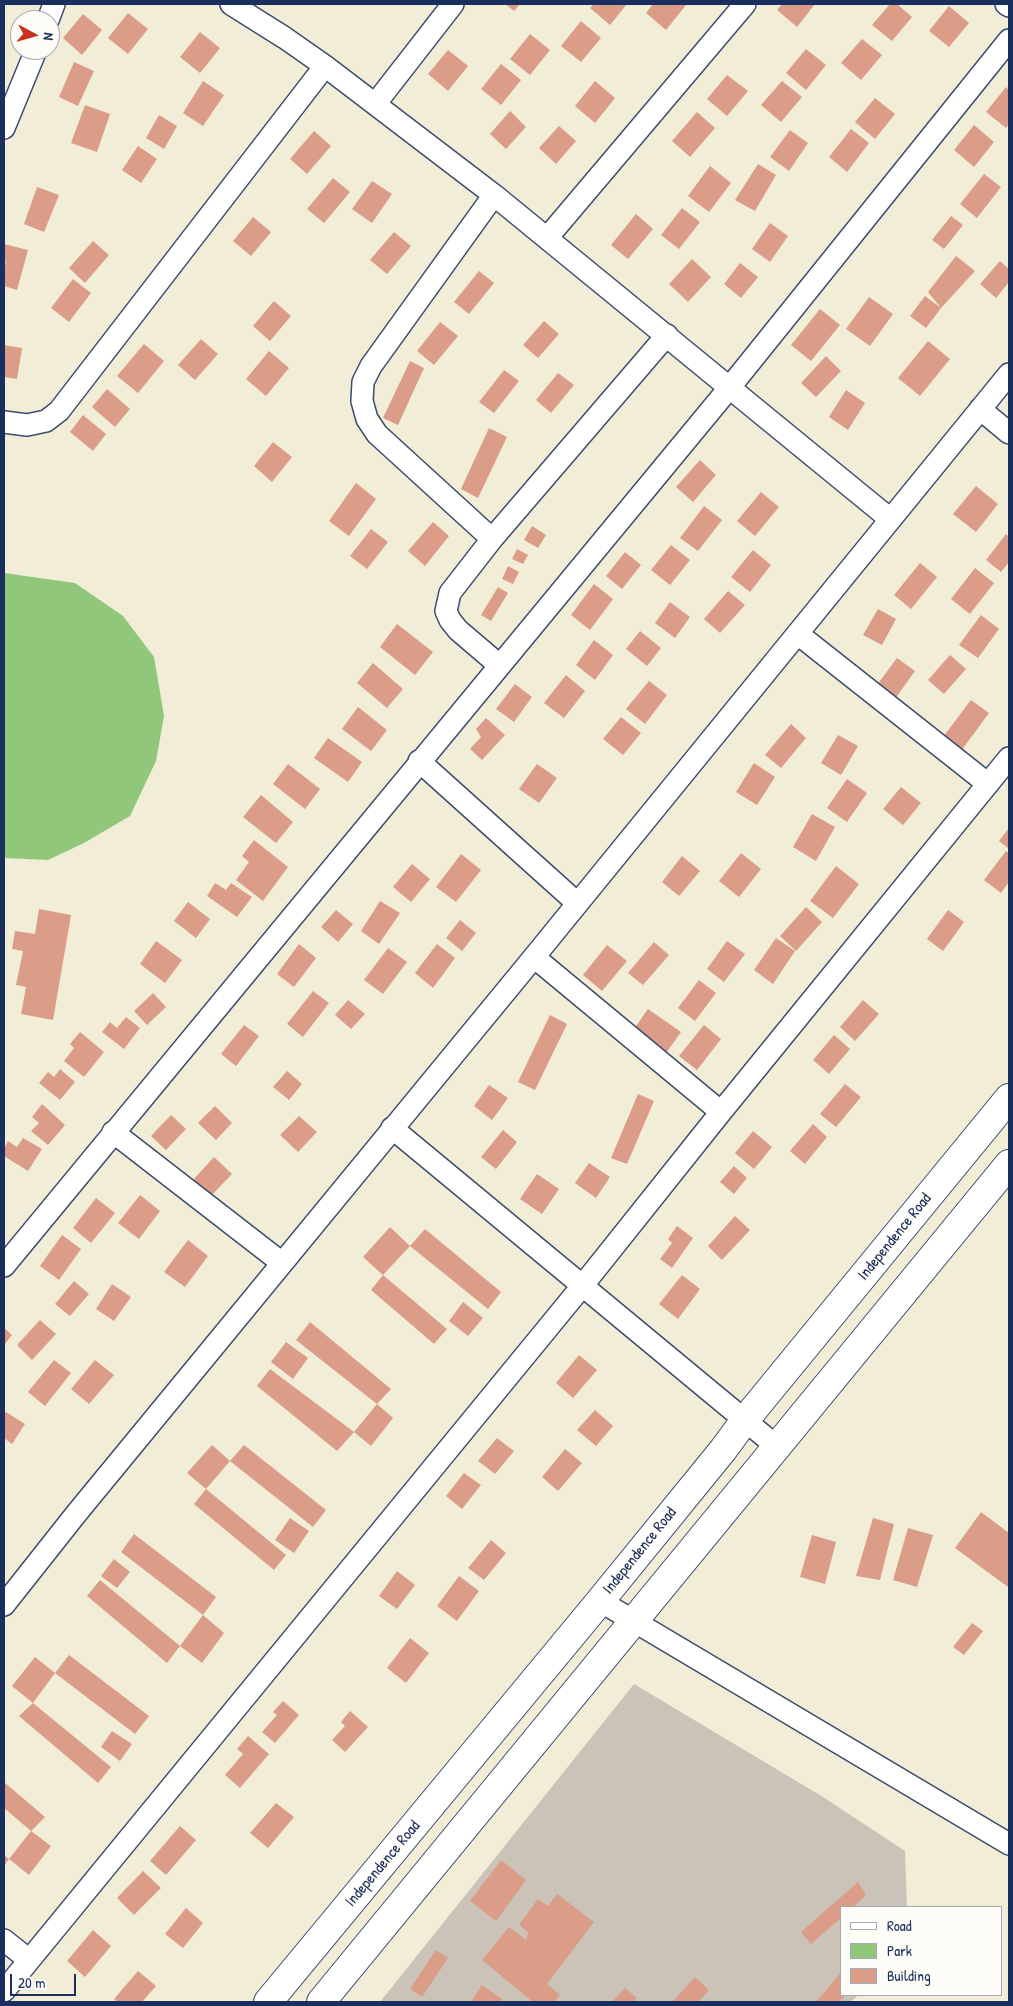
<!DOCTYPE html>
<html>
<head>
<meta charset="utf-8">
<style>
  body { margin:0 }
  #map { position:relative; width:1013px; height:2006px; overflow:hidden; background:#f1edd7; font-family:"Patrick Hand",sans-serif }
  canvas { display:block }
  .frame { position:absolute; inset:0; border:5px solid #1b2f5e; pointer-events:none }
  .legend { position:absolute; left:840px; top:1906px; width:162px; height:90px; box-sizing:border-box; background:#fdfcf7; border:1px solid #a3aaba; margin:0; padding:6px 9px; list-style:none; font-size:15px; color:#1b2f5e }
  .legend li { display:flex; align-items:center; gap:10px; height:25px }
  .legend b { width:25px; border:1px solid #a3aaba }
  .north { position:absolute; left:10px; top:10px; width:50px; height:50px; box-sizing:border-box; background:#fdfcf7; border:1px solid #a3aaba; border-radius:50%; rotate:96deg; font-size:14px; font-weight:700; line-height:20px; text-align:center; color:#1b2f5e }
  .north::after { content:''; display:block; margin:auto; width:18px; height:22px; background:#c8321e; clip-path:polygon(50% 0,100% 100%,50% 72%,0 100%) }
  .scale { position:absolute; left:10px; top:1974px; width:66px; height:22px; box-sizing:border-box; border:2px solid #1b2f5e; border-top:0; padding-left:6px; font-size:15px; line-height:18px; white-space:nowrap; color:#1b2f5e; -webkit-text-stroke:4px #fdfcf7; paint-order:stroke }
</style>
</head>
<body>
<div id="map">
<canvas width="1013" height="2006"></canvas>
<div class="frame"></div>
<ul class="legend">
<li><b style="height:6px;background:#fff"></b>Road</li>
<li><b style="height:14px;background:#91c77a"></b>Park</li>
<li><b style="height:14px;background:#db9d87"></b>Building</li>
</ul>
<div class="north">N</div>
<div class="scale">20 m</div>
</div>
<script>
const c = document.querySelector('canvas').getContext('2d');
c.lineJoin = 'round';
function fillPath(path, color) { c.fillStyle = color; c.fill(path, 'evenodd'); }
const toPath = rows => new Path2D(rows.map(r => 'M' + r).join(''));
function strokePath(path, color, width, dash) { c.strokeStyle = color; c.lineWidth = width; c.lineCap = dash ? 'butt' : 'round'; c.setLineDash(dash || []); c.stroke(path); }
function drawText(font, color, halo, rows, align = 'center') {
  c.font = font + ' "Patrick Hand",sans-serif'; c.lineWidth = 4.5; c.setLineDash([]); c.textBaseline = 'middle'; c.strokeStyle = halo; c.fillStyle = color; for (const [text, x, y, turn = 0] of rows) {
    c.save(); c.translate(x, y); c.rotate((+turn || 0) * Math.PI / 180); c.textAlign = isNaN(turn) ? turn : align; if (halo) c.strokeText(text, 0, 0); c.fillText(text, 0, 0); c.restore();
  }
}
fillPath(toPath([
  [634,1684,823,1797,905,1851,907,1907,842,1907,842,1995,858,1995,851,2002,380,2002]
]), '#cbc3b8');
fillPath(toPath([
  [4,573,75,583,123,616,154,657,164,716,156,761,130,816,84,843,48,860,4,858]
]), '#91c77a');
fillPath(toPath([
  [505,4,520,4,514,11],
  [594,4,627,4,610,25,590,8],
  [653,4,685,4,686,5,666,30,646,13],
  [782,4,815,4,797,27,777,10],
  [890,4,897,4,912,17,892,41,872,25],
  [949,6,969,23,949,47,929,31],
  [128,13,148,29,128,54,108,38],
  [83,14,102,30,82,55,63,38],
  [581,21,601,38,581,62,561,46],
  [200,32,220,48,200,73,180,57],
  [530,34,550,50,530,75,510,59],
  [862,39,882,55,861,80,841,63],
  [806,49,826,65,806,90,786,73],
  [448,50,468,66,448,91,428,74],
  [74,62,94,71,78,106,59,97],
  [501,64,521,80,501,105,481,89],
  [727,75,748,91,727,116,707,99],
  [203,81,224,95,203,126,183,113],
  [595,81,615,98,595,123,575,106],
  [782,81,802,97,781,122,761,105],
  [1006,87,1009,90,1009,124,1006,128,986,112],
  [875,98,895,114,875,139,855,122],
  [85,105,110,114,97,152,71,143],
  [510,111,526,127,506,149,490,134],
  [697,112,715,128,690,157,672,141],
  [159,115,177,126,164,149,146,138],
  [974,125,994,142,974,167,954,150],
  [559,126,576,141,556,164,539,148],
  [851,129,869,143,847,172,829,157],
  [790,130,808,143,789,171,770,157],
  [314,131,331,146,307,174,290,159],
  [138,146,157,159,141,183,122,170],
  [758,164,776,175,755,211,735,200],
  [710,166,731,183,709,212,688,196],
  [984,174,1001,187,977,218,960,204],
  [333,178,350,192,324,223,307,209],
  [372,181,392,194,372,223,352,209],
  [37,187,59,195,44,232,24,224],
  [682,208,700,222,679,249,661,235],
  [636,214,653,229,628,259,611,245],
  [951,216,963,225,944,249,932,240],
  [253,217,271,232,251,256,233,241],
  [770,223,788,236,770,262,752,249],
  [394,232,411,246,387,274,370,260],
  [93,241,109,255,85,283,69,268],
  [4,244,28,250,17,290,4,286,4,269,6,261,4,261],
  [956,256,975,271,941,308,928,292],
  [692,259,711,277,688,302,669,284],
  [1000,261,1009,269,1009,282,996,298,980,284],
  [740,263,758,277,741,298,724,284],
  [479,271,494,283,469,314,454,302],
  [73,279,91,293,69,322,51,308],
  [925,296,941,308,926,328,910,316],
  [869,297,893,314,870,346,846,329],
  [274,301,291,316,270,341,253,326],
  [820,309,840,325,811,361,791,345],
  [544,321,559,334,538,358,523,345],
  [440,322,458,336,434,365,417,351],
  [201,339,218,354,195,380,178,365],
  [928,341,950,359,920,396,898,378],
  [144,344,164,361,138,393,117,376],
  [4,345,22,348,17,379,4,377],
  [269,351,289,368,266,396,246,379],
  [826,356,841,371,816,397,801,383],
  [410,361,424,368,398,425,383,418],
  [504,370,519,381,494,413,479,402],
  [558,373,574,385,551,413,536,400],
  [107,389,130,409,115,427,92,407],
  [846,390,865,403,848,430,829,417],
  [83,415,106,434,93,451,70,432],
  [489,428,507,437,478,498,461,489],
  [273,442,292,457,272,482,254,466],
  [700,460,716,475,693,502,676,487],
  [356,483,376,499,349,536,329,521],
  [976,486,998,504,976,532,953,514],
  [761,492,779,507,755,536,737,521],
  [704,506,722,520,698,551,680,538],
  [433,522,449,536,425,566,408,551],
  [532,526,546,535,538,548,524,540],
  [371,529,388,542,367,569,350,556],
  [1006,534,1009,537,1009,562,1001,572,986,560],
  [671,545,690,560,670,585,651,570],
  [517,549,528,555,523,564,512,559],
  [753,550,771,565,750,592,731,577],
  [625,552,641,565,622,589,606,576],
  [920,563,937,577,911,609,894,595],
  [508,566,519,572,513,584,502,579],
  [975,568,994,583,970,614,951,599],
  [594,584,613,599,590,630,571,615],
  [498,587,508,593,491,621,481,615],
  [728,591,745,605,720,633,704,619],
  [670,602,690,617,675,638,655,623],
  [878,609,896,619,882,645,863,635],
  [981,615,999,629,978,658,959,645],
  [397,624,433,652,415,675,380,647],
  [640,631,661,648,647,666,626,649],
  [594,640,613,655,595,680,576,665],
  [950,655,966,669,944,694,928,680],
  [897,658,915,671,892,703,874,689],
  [373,663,403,689,387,708,357,683],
  [566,675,585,691,564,718,544,703],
  [649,681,667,695,645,724,626,709],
  [515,684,532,697,514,722,496,709],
  [971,700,989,713,961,751,943,737],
  [358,707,387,730,371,751,342,729],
  [621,717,641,733,623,755,603,739],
  [486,718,505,735,482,760,470,749,481,737,476,729],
  [791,724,806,738,781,768,765,755],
  [838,735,858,746,841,775,821,763],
  [328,738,362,762,348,782,314,758],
  [754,763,775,777,757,805,736,792],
  [288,764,320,789,305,809,273,784],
  [537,764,557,778,539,803,519,789],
  [847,779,867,793,847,822,827,808],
  [901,787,921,803,903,825,883,809],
  [261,795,293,822,276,843,243,817],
  [812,814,835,827,816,861,793,847],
  [1009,828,1009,849,999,841],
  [254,840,288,867,263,901,236,880,249,862,242,856],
  [1006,851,1009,853,1009,882,1001,893,984,880],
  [741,853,761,869,739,897,719,881],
  [461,854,481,870,456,902,436,887],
  [682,856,700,871,679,896,662,882],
  [412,864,430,879,411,902,393,887],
  [836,866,859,884,833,918,810,901],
  [215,883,226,890,231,883,252,897,237,917,207,896],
  [380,901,400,913,379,944,361,931],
  [188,902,210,919,196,938,174,921],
  [806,907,822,922,796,951,780,936],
  [39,909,71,915,53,1020,21,1014,26,987,16,985,23,951,12,949,15,931,35,934],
  [336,910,353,924,338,942,321,927],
  [948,910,964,922,943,951,927,939],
  [460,920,476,933,462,951,446,938],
  [776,938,795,951,773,984,754,970],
  [156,941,182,960,165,983,140,964],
  [727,941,745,954,724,982,707,969],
  [654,942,669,955,643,985,628,973],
  [299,944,316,958,294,987,277,974],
  [437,944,455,958,433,988,415,973],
  [607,945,627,961,602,991,583,975],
  [388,948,407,962,383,994,364,980],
  [699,980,716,993,695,1021,678,1008],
  [313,991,329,1003,303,1037,287,1024],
  [153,993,166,1007,147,1025,134,1011],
  [348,1000,365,1014,351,1029,335,1015],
  [863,1000,879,1014,855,1041,840,1027],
  [648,1009,681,1032,666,1053,634,1029],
  [550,1015,567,1024,535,1090,518,1082],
  [126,1017,140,1028,124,1049,102,1032,110,1022,117,1028],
  [244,1025,259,1036,236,1066,221,1054],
  [704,1025,721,1039,697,1070,679,1056],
  [80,1032,104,1052,84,1077,64,1061,74,1048,70,1044],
  [834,1035,850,1049,829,1074,813,1060],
  [60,1069,75,1082,60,1100,39,1083,48,1072,54,1077],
  [287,1071,302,1084,289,1100,273,1087],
  [845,1084,861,1097,836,1127,820,1114],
  [489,1085,508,1098,492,1120,474,1106],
  [638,1094,654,1101,627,1164,611,1158],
  [42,1104,65,1125,48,1145,31,1131,39,1123,32,1117],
  [215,1106,232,1123,216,1140,198,1123],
  [171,1115,186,1129,166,1150,151,1136],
  [299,1116,317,1132,298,1152,280,1135],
  [813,1124,827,1137,805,1164,790,1151],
  [503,1130,517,1142,496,1169,481,1157],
  [753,1131,772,1147,754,1169,735,1153],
  [23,1138,42,1149,28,1171,4,1156,4,1149,8,1141,17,1147],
  [214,1157,232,1174,209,1198,192,1181],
  [589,1163,610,1177,596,1198,575,1183],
  [734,1166,747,1178,734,1194,720,1182],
  [537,1174,559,1189,542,1214,520,1199],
  [140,1195,160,1211,139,1239,118,1223],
  [96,1198,115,1213,91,1243,73,1228],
  [735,1216,750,1230,722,1260,708,1246],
  [677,1226,693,1238,672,1268,660,1259,672,1243,668,1239],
  [390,1227,410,1246,383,1275,363,1257],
  [425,1229,501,1292,488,1309,410,1246],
  [62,1235,81,1249,59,1280,40,1266],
  [188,1240,208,1256,185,1287,164,1272],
  [383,1275,447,1329,434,1344,371,1290],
  [682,1275,700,1289,678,1319,659,1304],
  [74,1281,89,1294,70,1316,55,1304],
  [112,1284,131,1297,114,1321,96,1309],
  [463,1302,483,1318,468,1336,449,1321],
  [40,1320,56,1334,32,1360,17,1345],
  [310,1322,391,1389,377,1404,296,1340],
  [4,1328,12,1335,4,1345],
  [286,1342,308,1358,293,1379,271,1362],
  [579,1355,597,1370,573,1398,556,1383],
  [54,1360,71,1373,45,1406,28,1392],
  [95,1360,114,1375,89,1404,71,1389],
  [270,1369,354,1432,377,1404,393,1418,371,1446,354,1432,337,1451,257,1386],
  [595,1410,613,1426,596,1446,577,1430],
  [6,1412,25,1424,12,1444,4,1438,4,1415],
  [497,1438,514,1451,495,1474,478,1461],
  [212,1445,230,1461,206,1489,187,1473],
  [244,1445,326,1510,313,1527,230,1461],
  [565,1449,582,1463,558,1491,542,1477],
  [464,1473,481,1485,462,1509,446,1496],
  [206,1489,286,1555,274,1570,194,1504],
  [981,1512,1009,1533,1008,1587,955,1548],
  [290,1518,309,1531,294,1553,275,1540],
  [873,1518,894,1524,880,1580,856,1576],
  [908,1528,933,1535,917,1587,893,1580],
  [134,1534,216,1597,203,1615,121,1552],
  [812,1535,836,1542,825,1584,800,1577],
  [491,1540,506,1553,484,1580,468,1568],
  [114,1559,130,1572,117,1588,101,1576],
  [397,1571,415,1585,397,1609,379,1596],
  [459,1576,479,1591,457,1621,437,1606],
  [100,1580,180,1646,167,1663,87,1596],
  [203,1615,224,1633,202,1663,180,1646],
  [972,1623,983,1631,964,1655,953,1647],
  [410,1638,429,1653,406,1683,387,1668],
  [69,1655,149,1716,135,1734,55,1673],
  [35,1657,55,1673,33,1703,12,1686],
  [283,1701,299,1715,275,1743,262,1732,277,1715,273,1712],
  [33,1703,111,1767,98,1783,19,1716],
  [350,1711,368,1727,345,1752,332,1740,345,1726,341,1722],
  [112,1731,132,1744,120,1761,101,1747],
  [248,1736,269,1754,240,1788,225,1775,243,1754,237,1749],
  [4,1782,45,1817,31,1831,4,1808],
  [276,1803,294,1817,268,1848,250,1833],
  [180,1826,196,1840,166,1875,150,1861],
  [31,1831,51,1846,29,1875,9,1859],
  [4,1855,9,1859,4,1866],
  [501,1860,526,1880,496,1921,470,1901],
  [143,1871,161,1888,134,1915,117,1898],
  [858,1882,866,1895,853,1907,842,1907,842,1917,811,1944,801,1932],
  [557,1894,594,1922,547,1984,560,1995,554,2002,533,2002,482,1960,509,1927,526,1940,528,1932,519,1925,538,1899,548,1906],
  [186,1908,203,1923,183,1948,165,1934],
  [93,1930,111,1946,85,1977,67,1961],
  [436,1950,448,1958,422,1997,410,1989],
  [138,1971,156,1986,142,2002,117,2002,114,1999],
  [842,1971,842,1995,845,1995,839,2002,816,2002],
  [695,1977,709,1990,698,2002,672,2002],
  [482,1985,502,1999,500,2002,471,2002],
  [625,1988,637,1998,633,2002,612,2002]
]), '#db9d87');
const minor = toPath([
  [231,4,285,38,325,66,494,195,890,519],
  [1006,4,1009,6],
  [48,20,54,4],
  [376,103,453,4],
  [4,128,36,50],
  [547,238,745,4],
  [980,409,1009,433],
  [4,422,27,425,46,421,59,411,325,66],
  [492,539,377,434,367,419,362,401,363,382,371,366,494,195],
  [798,634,988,784],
  [499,665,458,630,450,620,446,611,450,593,492,539,667,335],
  [419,761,577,903],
  [534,957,721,1112],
  [392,1128,776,1446],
  [113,1132,282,1263],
  [4,1266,730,387,1009,40],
  [600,1601,1009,1844],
  [4,1605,76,1514,534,957,1009,374],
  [4,1940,29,1960],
  [4,1991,583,1285,721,1112,1009,758]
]);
const primary = toPath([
  [268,2002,600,1601,723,1450,745,1420,1009,1098],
  [321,2002,1009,1164]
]);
strokePath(minor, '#3b4c70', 24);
strokePath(primary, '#3b4c70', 30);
strokePath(minor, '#fff', 21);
strokePath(primary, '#fff', 28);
drawText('16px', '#1b2f5e', '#fdfcf7', [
  ["Independence Road",895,1237,-51],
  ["Independence Road",640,1551,-51],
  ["Independence Road",383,1864,-50]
]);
</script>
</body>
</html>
